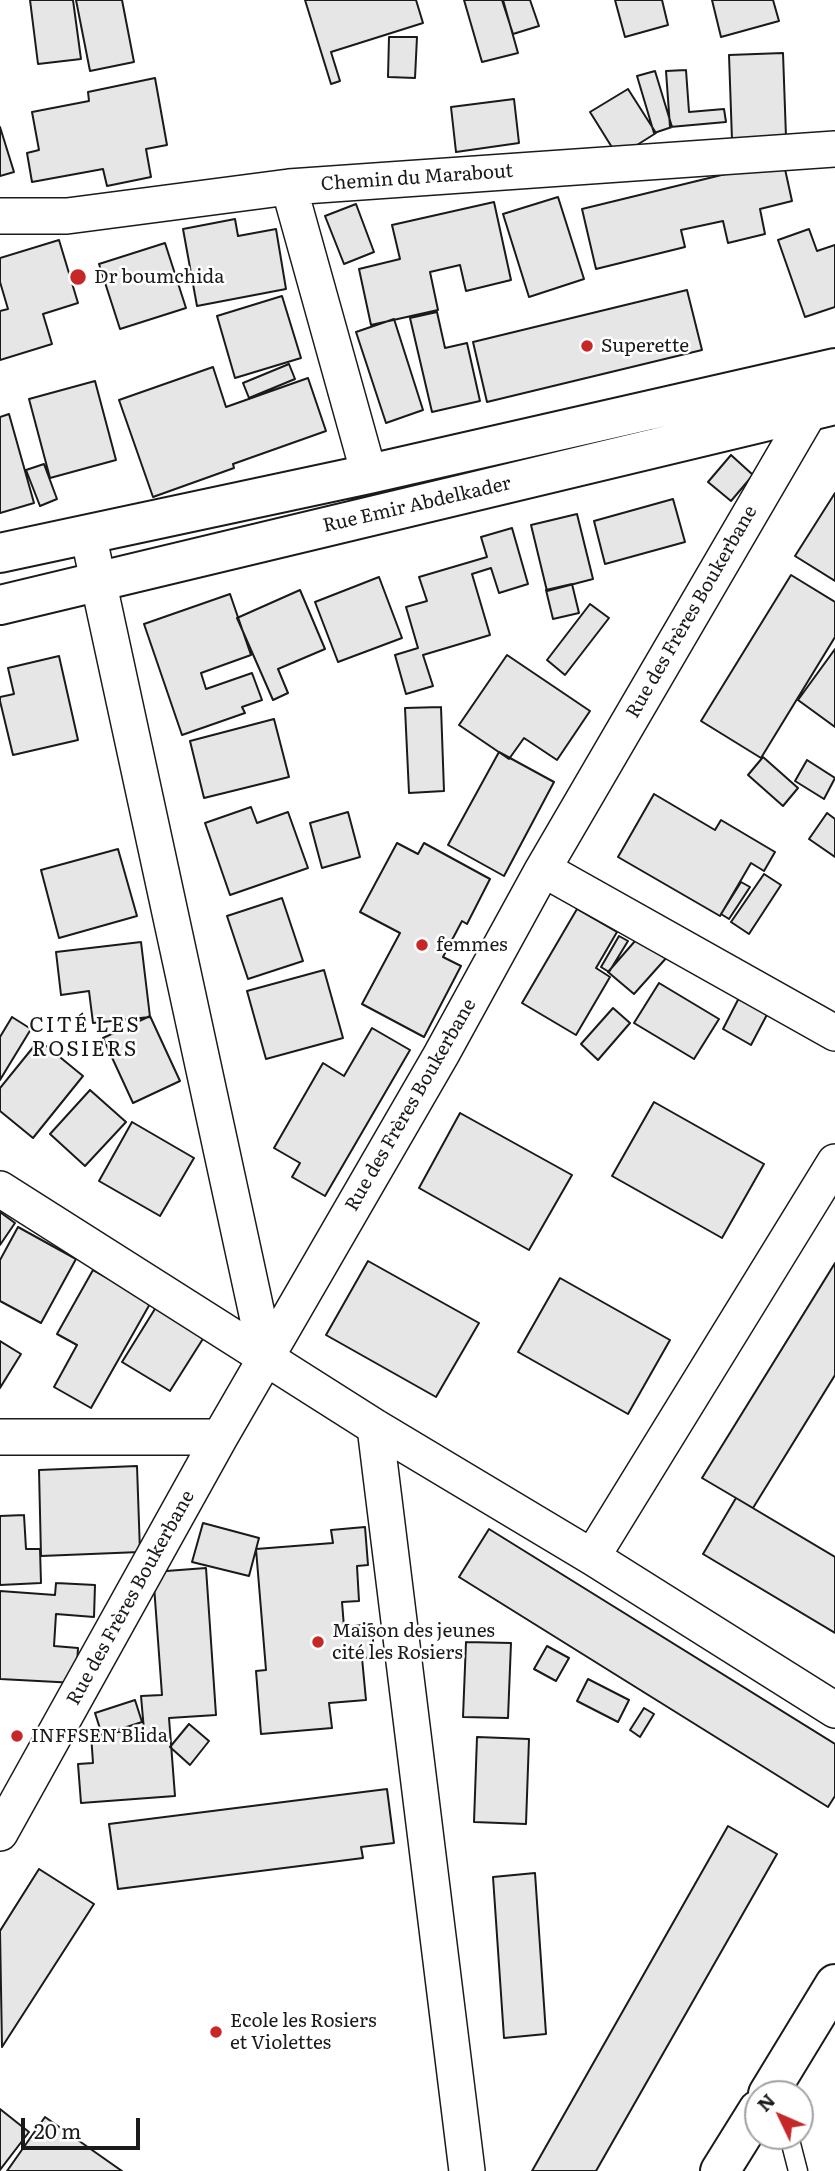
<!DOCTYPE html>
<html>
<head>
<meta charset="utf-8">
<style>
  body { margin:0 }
  #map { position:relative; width:835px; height:2171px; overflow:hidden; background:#fff; font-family:Literata,serif }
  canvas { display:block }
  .north { position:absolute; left:744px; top:2080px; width:70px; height:70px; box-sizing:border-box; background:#fff; border:2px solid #a3a3a3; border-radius:50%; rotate:314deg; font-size:19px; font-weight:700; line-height:28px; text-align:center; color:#1a1a1a }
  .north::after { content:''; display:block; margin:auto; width:24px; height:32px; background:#c62828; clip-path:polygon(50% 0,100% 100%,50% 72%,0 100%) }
  .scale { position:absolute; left:21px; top:2118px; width:119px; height:32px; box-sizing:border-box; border:4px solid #1a1a1a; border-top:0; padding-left:9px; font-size:21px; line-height:24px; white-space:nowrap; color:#1a1a1a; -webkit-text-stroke:5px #fff; paint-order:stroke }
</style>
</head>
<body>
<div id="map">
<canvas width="835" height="2171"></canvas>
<div class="north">N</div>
<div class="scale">20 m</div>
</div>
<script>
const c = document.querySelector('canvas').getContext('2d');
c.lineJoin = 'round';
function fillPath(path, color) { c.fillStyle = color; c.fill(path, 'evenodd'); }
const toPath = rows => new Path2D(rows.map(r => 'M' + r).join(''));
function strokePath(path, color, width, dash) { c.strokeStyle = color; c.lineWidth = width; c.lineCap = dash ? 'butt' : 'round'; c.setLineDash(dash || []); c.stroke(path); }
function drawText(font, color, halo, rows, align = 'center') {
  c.font = font + ' Literata,serif'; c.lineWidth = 5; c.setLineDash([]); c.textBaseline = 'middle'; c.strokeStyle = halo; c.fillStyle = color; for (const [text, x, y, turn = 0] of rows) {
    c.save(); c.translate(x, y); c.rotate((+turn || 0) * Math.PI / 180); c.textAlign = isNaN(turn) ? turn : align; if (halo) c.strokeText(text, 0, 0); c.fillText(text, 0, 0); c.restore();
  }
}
const building = toPath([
  [30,0,73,0,81,59,38,64,30,0],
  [76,0,122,0,134,62,90,71,76,0],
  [305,0,416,0,423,23,331,52,340,81,331,84,305,0],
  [464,0,503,0,518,53,482,62,464,0],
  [502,0,530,0,539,26,513,34,502,0],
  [615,0,662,0,668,25,625,37,615,0],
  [712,0,773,0,779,21,721,37,712,0],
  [389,37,417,37,415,78,388,77,389,37],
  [783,53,786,137,732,140,729,55,783,53],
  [686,70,689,112,724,109,726,122,670,127,666,71,686,70],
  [655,71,672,127,654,133,637,76,655,71],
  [155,78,167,145,146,149,151,177,107,186,103,169,32,182,27,153,39,150,32,112,89,101,88,92,155,78],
  [628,89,656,133,618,157,590,112,628,89],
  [514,99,519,143,456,152,451,107,514,99],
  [0,127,14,172,0,176,0,127],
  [783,160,792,201,760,209,765,234,728,243,723,221,681,230,685,247,596,269,582,209,783,160],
  [558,197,584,279,529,297,503,214,558,197],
  [494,202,511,280,466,291,460,265,430,272,438,310,371,325,359,269,400,259,392,225,494,202],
  [356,204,374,252,344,264,325,216,356,204],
  [235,219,238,236,276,229,286,289,197,306,183,229,235,219],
  [809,229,817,251,835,245,835,307,805,317,778,240,809,229],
  [59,240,78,303,43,314,52,344,0,360,0,311,8,309,0,282,0,258,59,240],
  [165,243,186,308,120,329,99,264,165,243],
  [687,290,702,350,487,402,473,342,687,290],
  [282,296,301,358,235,378,217,316,282,296],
  [437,312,445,348,467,343,480,401,432,412,410,318,437,312],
  [394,319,423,410,386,423,356,332,394,319],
  [289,364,295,379,249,398,243,383,289,364],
  [213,367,226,407,308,378,326,431,233,464,234,468,153,497,119,400,213,367],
  [95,381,116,460,50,478,29,399,95,381],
  [9,414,34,503,0,513,0,417,9,414],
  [731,455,753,475,731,501,708,482,731,455],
  [44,464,57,499,40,506,26,470,44,464],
  [835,493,835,581,795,556,835,493],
  [673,499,685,542,605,564,594,521,673,499],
  [577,514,593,579,547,591,531,525,577,514],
  [512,528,528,584,499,593,491,568,472,574,490,635,423,655,433,686,406,694,395,655,418,648,406,607,427,601,419,577,487,557,481,537,512,528],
  [791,575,835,602,835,637,761,758,701,721,791,575],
  [379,577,402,638,338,662,315,602,379,577],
  [572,584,579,613,553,619,546,590,572,584],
  [300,590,325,649,278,669,288,693,273,700,237,618,300,590],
  [230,594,251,655,201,673,206,689,252,673,262,700,242,707,245,713,182,735,144,624,230,594],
  [590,604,609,618,565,675,547,660,590,604],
  [835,649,835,727,798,700,835,649],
  [507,655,590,711,557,760,524,738,509,759,459,725,507,655],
  [59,656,78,740,13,755,0,701,0,697,14,694,8,668,59,656],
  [441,707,444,791,409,793,405,708,441,707],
  [274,719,289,777,204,798,190,741,274,719],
  [499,752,554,782,504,876,448,845,499,752],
  [763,757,798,788,783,806,748,775,763,757],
  [807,760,835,778,824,799,795,781,807,760],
  [654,794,715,830,721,820,775,852,764,871,751,863,720,916,618,857,654,794],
  [251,807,257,823,288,812,308,868,230,895,205,823,251,807],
  [348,812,360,857,322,868,310,823,348,812],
  [827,813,835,819,835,857,809,839,827,813],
  [397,843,418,854,424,843,490,879,467,924,462,921,443,957,461,966,424,1037,362,1004,400,933,360,912,397,843],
  [118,849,137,916,59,938,41,870,118,849],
  [764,874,781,885,749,934,731,922,764,874],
  [741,882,750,887,729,919,721,914,741,882],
  [282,898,303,961,248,979,227,916,282,898],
  [577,909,617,932,596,968,610,977,576,1035,522,1003,577,909],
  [642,933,668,956,634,994,608,972,642,933],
  [619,936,628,941,609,972,601,967,619,936],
  [141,942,150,1017,93,1023,89,991,61,995,56,952,141,942],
  [324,970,343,1038,266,1059,247,991,324,970],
  [659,983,719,1019,694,1059,634,1023,659,983],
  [742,992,771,1007,751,1045,723,1029,742,992],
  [613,1008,630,1023,598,1060,581,1044,613,1008],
  [150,1016,180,1081,133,1103,103,1038,150,1016],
  [12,1017,31,1029,0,1080,0,1037,12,1017],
  [372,1028,410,1050,325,1196,292,1177,300,1163,274,1148,323,1063,344,1076,372,1028],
  [39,1040,83,1076,33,1138,0,1111,0,1088,39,1040],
  [90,1090,126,1122,85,1166,50,1134,90,1090],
  [654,1102,764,1164,722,1238,612,1176,654,1102],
  [460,1113,572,1175,529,1250,419,1188,460,1113],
  [132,1122,194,1158,160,1216,99,1181,132,1122],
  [0,1212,15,1223,0,1245,0,1212],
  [18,1227,76,1259,41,1323,0,1301,0,1260,18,1227],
  [368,1261,479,1323,436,1397,326,1335,368,1261],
  [835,1263,835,1375,753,1508,702,1478,835,1263],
  [93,1270,151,1302,91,1408,54,1387,77,1345,57,1334,93,1270],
  [560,1278,670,1340,628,1414,518,1352,560,1278],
  [158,1304,206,1334,170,1391,122,1362,158,1304],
  [0,1341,21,1354,0,1388,0,1341],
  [137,1466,140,1552,41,1556,39,1470,137,1466],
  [736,1498,835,1557,835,1633,703,1554,736,1498],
  [24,1515,26,1549,40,1549,41,1583,0,1585,0,1516,24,1515],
  [203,1523,259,1538,249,1576,192,1562,203,1523],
  [365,1527,368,1565,357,1566,359,1601,342,1602,344,1627,372,1624,374,1657,362,1658,366,1700,329,1703,332,1728,261,1734,256,1671,266,1670,256,1549,333,1543,331,1530,365,1527],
  [489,1529,835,1744,835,1796,828,1807,459,1577,489,1529],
  [206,1568,216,1715,169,1718,175,1796,81,1803,78,1764,93,1763,91,1734,144,1730,141,1696,162,1695,153,1572,206,1568],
  [56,1583,95,1585,94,1617,56,1614,54,1646,78,1648,76,1683,0,1679,0,1591,55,1595,56,1583],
  [466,1642,511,1643,508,1718,463,1717,466,1642],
  [547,1646,569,1658,556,1681,534,1669,547,1646],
  [588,1679,629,1700,618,1722,577,1701,588,1679],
  [135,1700,142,1722,102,1735,95,1713,135,1700],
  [644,1708,654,1714,640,1737,630,1730,644,1708],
  [189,1724,209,1741,190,1765,170,1747,189,1724],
  [477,1737,529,1739,526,1824,474,1822,477,1737],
  [387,1789,394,1843,361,1847,363,1858,118,1889,109,1824,387,1789],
  [728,1826,777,1854,596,2171,532,2171,728,1826],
  [39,1869,94,1904,2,2047,0,1931,39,1869],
  [535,1873,546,2034,504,2038,493,1877,535,1873],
  [0,2109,29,2132,0,2170,0,2109],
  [45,2117,122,2171,7,2171,45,2117]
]);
fillPath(building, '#e6e6e6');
strokePath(building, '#1a1a1a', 2);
const lane = toPath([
  [789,2136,798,2171]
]);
const street = toPath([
  [289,187,369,474],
  [0,216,67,216,289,187,835,149],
  [88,534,266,1356],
  [543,869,835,1033],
  [0,1189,375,1427,592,1557,835,1710],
  [375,1427,467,2171],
  [0,1437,220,1437],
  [592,1557,835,1162],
  [0,1833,220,1437,441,1055,543,869,810,411,806,389]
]);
const secondary = toPath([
  [0,553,369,474,835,368],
  [0,605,835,405]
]);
const primary = toPath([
  [768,2094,835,1984],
  [720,2171,758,2110]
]);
strokePath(lane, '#1a1a1a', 21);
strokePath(street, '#1a1a1a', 38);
strokePath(secondary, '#1a1a1a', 42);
strokePath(primary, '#1a1a1a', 42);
strokePath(lane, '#fff', 18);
strokePath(street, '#fff', 35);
strokePath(secondary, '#fff', 38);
strokePath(primary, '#fff', 38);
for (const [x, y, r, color] of [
  [78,277,9,"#c62828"],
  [587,346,7,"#c62828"],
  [422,945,7,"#c62828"],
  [318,1642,7,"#c62828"],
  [17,1736,7,"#c62828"],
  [216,2032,7,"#c62828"]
]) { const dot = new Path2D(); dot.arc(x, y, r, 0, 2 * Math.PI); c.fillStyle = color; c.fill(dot); strokePath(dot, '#fff', 2.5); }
drawText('19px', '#1a1a1a', '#fff', [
  ["Chemin du Marabout",417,178,-4],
  ["Rue Emir Abdelkader",417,505,-13],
  ["Rue des Frères Boukerbane",692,612,-60],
  ["Rue des Frères Boukerbane",411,1105,-60],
  ["Rue des Frères Boukerbane",131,1598,-61]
]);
drawText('19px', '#1a1a1a', '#fff', [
  ["Dr boumchida",94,277],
  ["Superette",601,346],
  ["femmes",436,945],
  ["Maison des jeunes",332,1631],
  ["cité les Rosiers",332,1653],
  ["INFFSEN Blida",31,1736],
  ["Ecole les Rosiers",230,2021],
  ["et Violettes",230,2043]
], 'left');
c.letterSpacing = '2px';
drawText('21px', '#1a1a1a', '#fff', [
  ["CITÉ LES",85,1026],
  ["ROSIERS",85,1050]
]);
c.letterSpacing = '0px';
</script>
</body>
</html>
